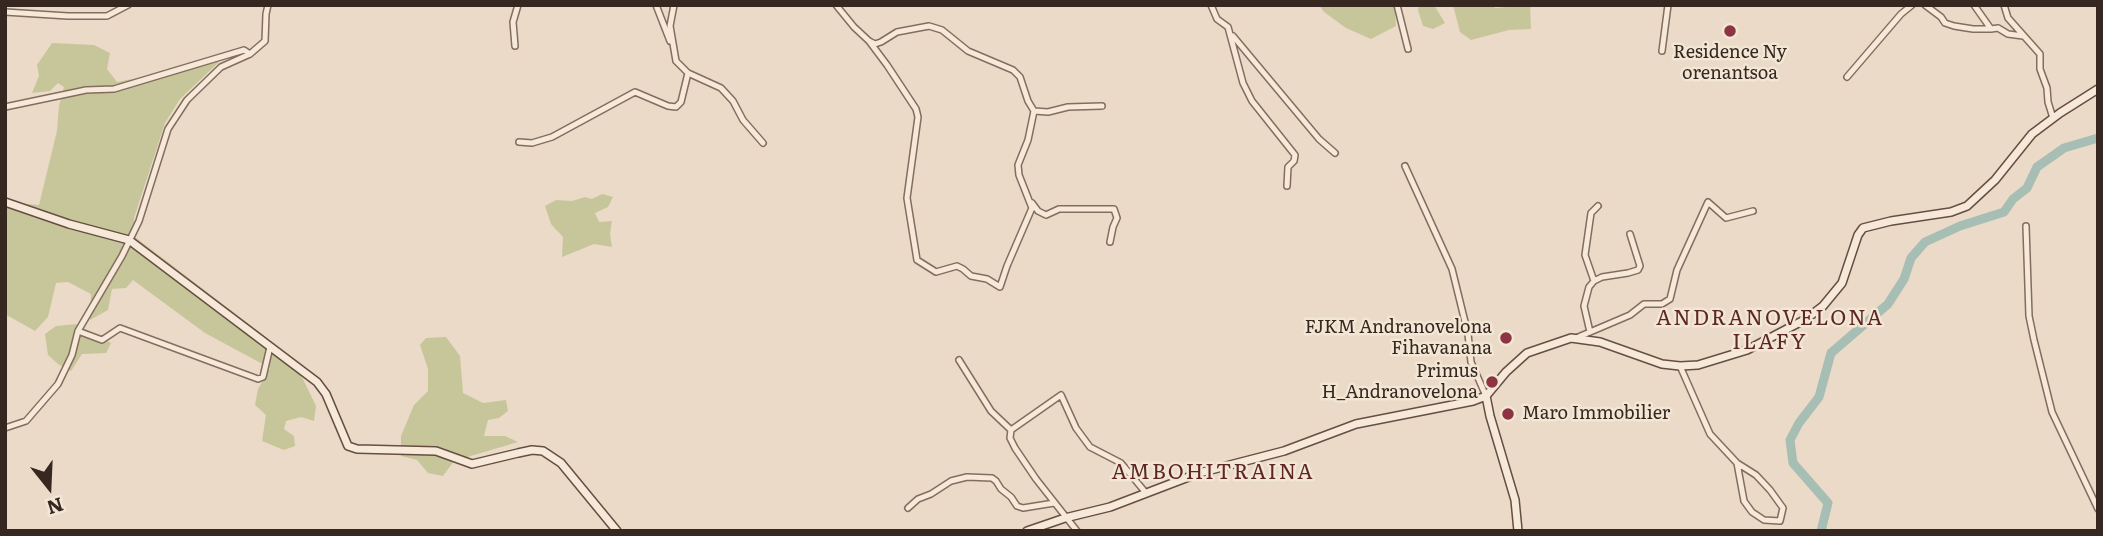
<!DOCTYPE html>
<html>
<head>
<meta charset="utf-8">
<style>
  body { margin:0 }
  #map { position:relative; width:2103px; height:536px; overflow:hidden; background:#eadac7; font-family:Literata,serif }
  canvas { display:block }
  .frame { position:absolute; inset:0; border:7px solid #362720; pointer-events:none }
  .north { position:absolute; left:14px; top:452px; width:70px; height:70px; -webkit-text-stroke:5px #f2e6d5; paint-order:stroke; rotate:162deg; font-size:19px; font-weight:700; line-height:28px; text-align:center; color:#362720 }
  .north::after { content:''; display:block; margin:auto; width:24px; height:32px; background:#362720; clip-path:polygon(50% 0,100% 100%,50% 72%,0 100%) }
</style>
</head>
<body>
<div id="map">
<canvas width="2103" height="536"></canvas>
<div class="frame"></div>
<div class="north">N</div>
</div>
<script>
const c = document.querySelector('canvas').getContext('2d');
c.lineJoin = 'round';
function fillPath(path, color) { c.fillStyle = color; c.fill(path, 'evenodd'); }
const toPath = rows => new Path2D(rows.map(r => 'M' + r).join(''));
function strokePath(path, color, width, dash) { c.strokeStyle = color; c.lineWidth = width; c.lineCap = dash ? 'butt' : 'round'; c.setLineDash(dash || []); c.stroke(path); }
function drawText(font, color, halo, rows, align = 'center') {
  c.font = font + ' Literata,serif'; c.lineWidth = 5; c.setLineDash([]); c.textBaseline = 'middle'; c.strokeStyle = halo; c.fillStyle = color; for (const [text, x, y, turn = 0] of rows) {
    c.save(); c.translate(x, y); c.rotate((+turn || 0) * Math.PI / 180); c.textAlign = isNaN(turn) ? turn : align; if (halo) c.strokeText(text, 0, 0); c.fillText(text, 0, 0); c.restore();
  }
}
fillPath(toPath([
  [1319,5,1395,5,1396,26,1371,39,1346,28,1324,12],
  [1419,5,1434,5,1445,23,1433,29,1423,26,1418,10],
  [1453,5,1494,5,1495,8,1530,5,1531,29,1509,30,1471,40,1460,32],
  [52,43,94,45,110,53,107,69,117,82,219,62,180,99,165,123,134,218,135,237,267,338,300,373,316,406,314,421,301,417,286,421,284,429,294,436,295,446,284,450,262,441,266,415,255,405,258,389,270,368,205,333,133,280,126,288,112,289,108,310,90,320,91,294,68,282,56,283,48,317,35,331,5,314,5,202,39,205,57,131,59,106,64,87,58,83,50,91,32,93,39,76,37,65],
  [602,194,613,197,608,207,595,213,599,222,612,221,610,234,612,247,594,244,562,257,563,237,551,224,545,206,556,200,572,201,585,197,592,199],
  [76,324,111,343,106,353,82,354,71,371,58,364,48,355,45,334,56,326],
  [446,337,460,356,463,393,483,403,506,400,508,411,499,418,488,420,484,436,505,436,518,442,454,461,443,476,428,473,417,460,401,456,401,436,414,405,428,391,428,369,420,345,426,338]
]), '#c7c69b');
strokePath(toPath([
  [1821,531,1828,503,1793,463,1790,440,1799,423,1819,397,1831,353,1888,304,1904,279,1911,258,1925,242,1960,226,2004,212,2013,199,2027,188,2037,167,2064,148,2098,138]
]), '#a7beb4', 9);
const street = toPath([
  [656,5,670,41],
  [674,5,670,26,676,61,688,73,721,88,733,101,743,120,763,143],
  [836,5,854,27,869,41,875,44,881,42,897,32,929,26,942,30,968,51,1013,70,1020,77,1028,101,1034,111,1028,140,1018,165,1019,175,1032,208,1007,266,1000,287,987,279,971,276,963,269,957,266,936,272,917,260,907,198,918,117,916,109,887,65,869,41],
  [1211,5,1217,19,1228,27,1243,83,1252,101,1295,155,1294,161,1288,167,1287,186],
  [1397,5,1408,49],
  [1925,5,1941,17,1945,23,1954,26,1973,29,1991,29],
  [1974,5,1991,29,1998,28,2008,34,2023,36],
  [2004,5,2008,18,2040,54,2040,69,2047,88,2048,102,2053,118],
  [5,12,68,16,107,16,128,5],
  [1233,36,1319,139,1335,153],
  [515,46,513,22,518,5],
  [1662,51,1668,5],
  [1847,77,1901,14,1912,5],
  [5,107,86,90,114,89,244,50,250,54],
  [1034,111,1048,112,1068,107,1102,106],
  [519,142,532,143,552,137,635,92,668,106,676,107,681,102,688,73],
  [1405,166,1452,269,1468,334,1471,362,1486,396],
  [1032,203,1038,211,1046,215,1059,209,1114,209,1117,218,1113,227,1110,242],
  [2026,226,2029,316,2034,340,2052,412,2098,509],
  [1594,281,1585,255,1591,213,1598,206],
  [78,331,102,340,120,328,258,379,263,377,270,347],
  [1590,332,1584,306,1589,287,1594,281,1602,277,1628,273,1638,270,1640,266,1630,234],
  [1576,338,1630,315,1644,304,1662,304,1670,299,1677,270,1708,202,1726,218,1753,211],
  [959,360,991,411,1011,430,1010,438,1015,448,1036,479,1077,531],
  [1680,366,1710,434,1737,463,1744,501,1752,512,1764,520,1780,521,1783,508,1770,490,1756,475,1737,463],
  [5,428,26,421,58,384,72,355,78,331,122,256,139,221,168,129,187,100,221,67,250,54,265,41,266,14,268,5],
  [1011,430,1061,395,1076,428,1090,447,1121,463,1146,493],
  [908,508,918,499,931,494,951,481,967,477,992,478,996,481,1001,489,1011,497,1017,506,1023,508,1054,503]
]);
const secondary = toPath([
  [5,202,69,224,129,240,317,382,326,394,348,446,357,449,436,451,472,464,518,453,532,450,543,451,561,463,617,531],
  [1486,396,1490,416,1515,500,1518,531],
  [1027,531,1065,518,1110,507,1199,473,1284,451,1356,424,1473,401,1486,396,1506,372,1527,353,1571,338,1600,342,1662,364,1680,366,1698,365,1747,350,1806,319,1823,306,1842,283,1858,235,1863,228,1891,221,1951,212,1967,206,1995,180,2032,134,2060,113,2098,89]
]);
strokePath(street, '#846d5e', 8);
strokePath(secondary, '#664e41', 10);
strokePath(street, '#f6e9d9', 5);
strokePath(secondary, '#f6e9d9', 7);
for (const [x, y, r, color] of [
  [1730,31,7,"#8d3341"],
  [1506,338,7,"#8d3341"],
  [1492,382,7,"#8d3341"],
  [1508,414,7,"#8d3341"]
]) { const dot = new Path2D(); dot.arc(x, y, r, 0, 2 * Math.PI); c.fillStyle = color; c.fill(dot); strokePath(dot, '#f2e6d5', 2.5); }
drawText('18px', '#362720', '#f2e6d5', [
  ["Residence Ny",1730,53,"center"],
  ["orenantsoa",1730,74,"center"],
  ["FJKM Andranovelona",1492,328],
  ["Fihavanana",1492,349],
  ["Primus",1478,372],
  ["H_Andranovelona",1478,393],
  ["Maro Immobilier",1522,414,"left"]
], 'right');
c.letterSpacing = '2px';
drawText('21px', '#5e2724', '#f2e6d5', [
  ["ANDRANOVELONA",1770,319],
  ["ILAFY",1770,343],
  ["AMBOHITRAINA",1213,473]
]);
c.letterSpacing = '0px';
</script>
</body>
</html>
